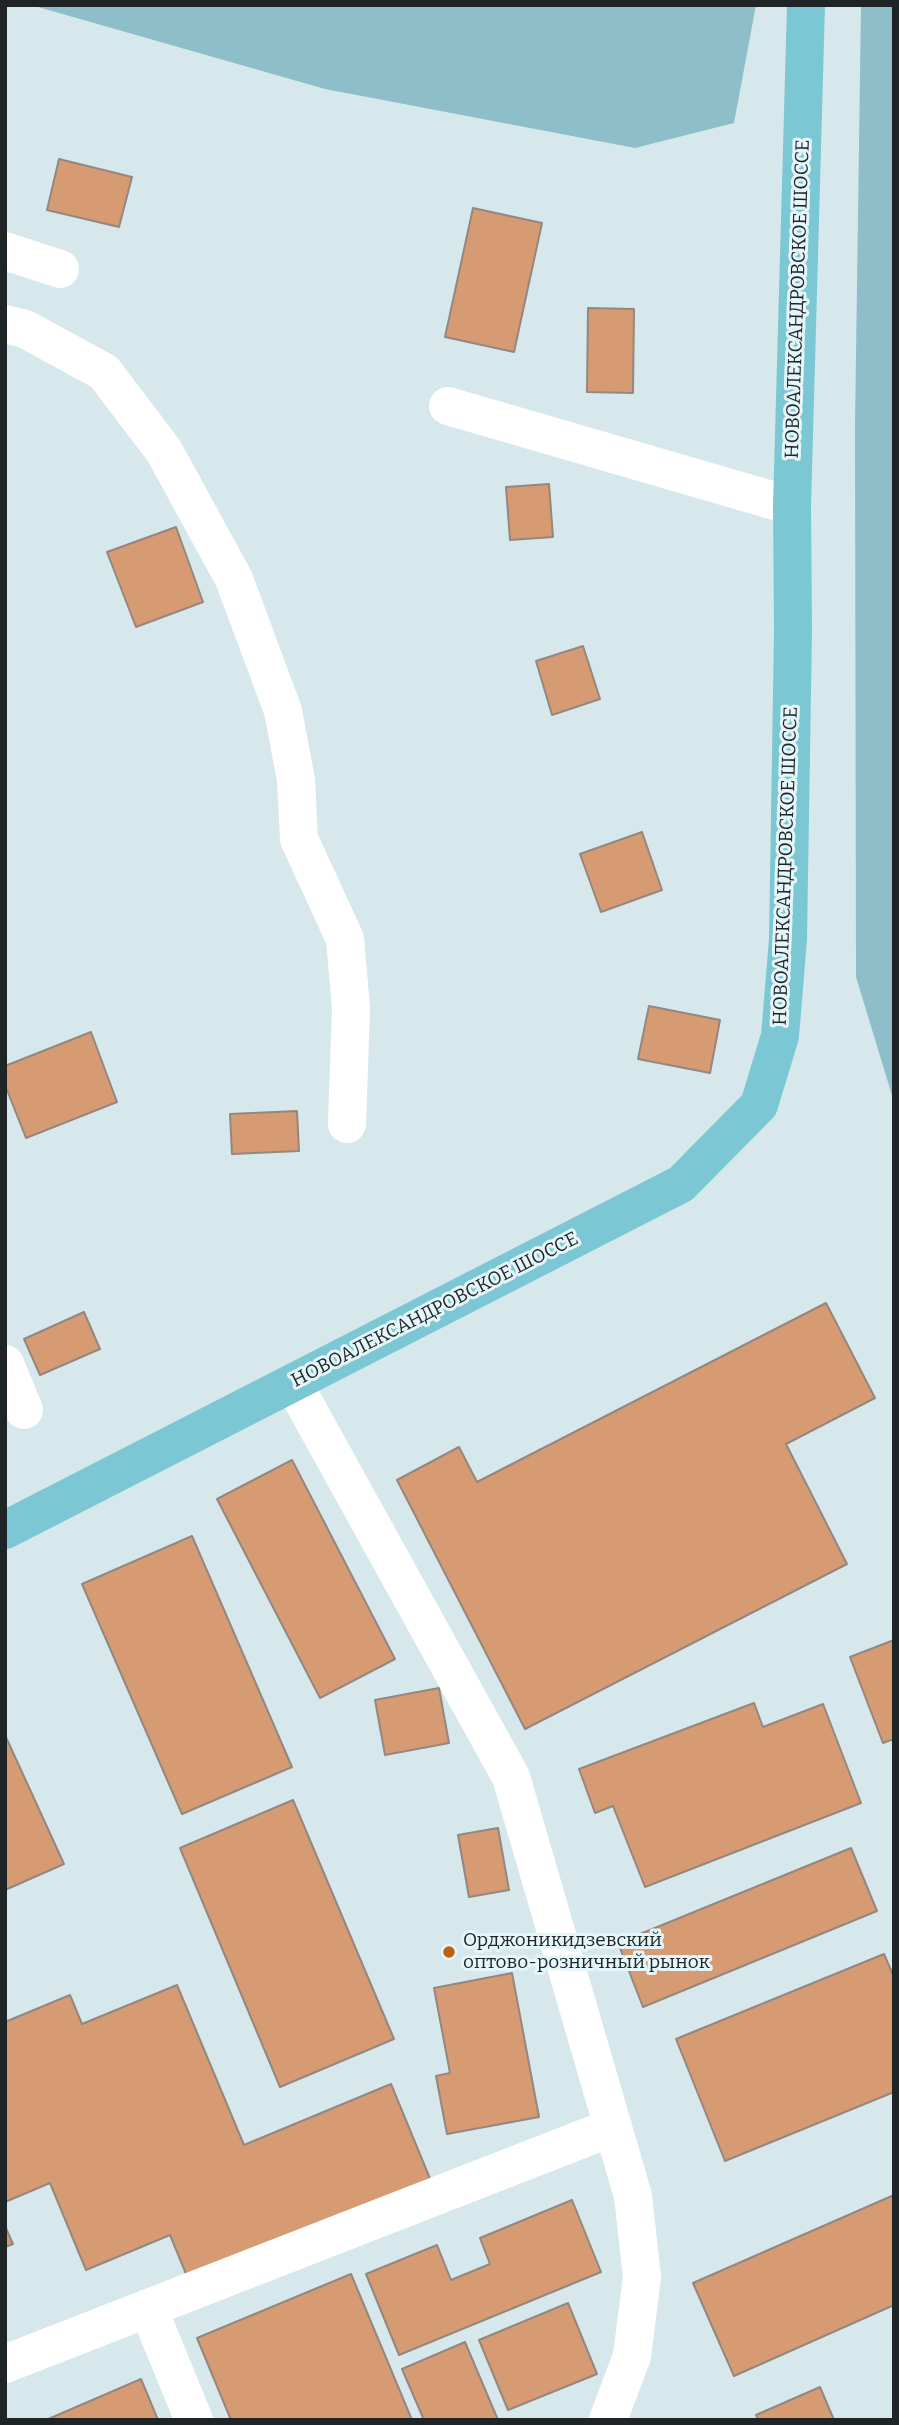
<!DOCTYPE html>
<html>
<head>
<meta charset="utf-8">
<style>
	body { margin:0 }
	#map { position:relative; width:899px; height:2425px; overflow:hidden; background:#d7e8ec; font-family:Bitter,serif }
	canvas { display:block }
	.frame { position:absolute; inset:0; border:7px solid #1f2527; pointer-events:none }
</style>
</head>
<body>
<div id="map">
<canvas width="899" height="2425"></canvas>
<div class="frame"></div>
</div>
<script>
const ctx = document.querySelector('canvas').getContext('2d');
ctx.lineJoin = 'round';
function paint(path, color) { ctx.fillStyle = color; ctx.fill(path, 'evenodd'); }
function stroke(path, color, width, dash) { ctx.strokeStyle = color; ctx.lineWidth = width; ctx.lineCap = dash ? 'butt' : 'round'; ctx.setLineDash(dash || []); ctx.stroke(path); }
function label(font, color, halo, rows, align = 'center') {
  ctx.font = font + ' Bitter,serif'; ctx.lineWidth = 6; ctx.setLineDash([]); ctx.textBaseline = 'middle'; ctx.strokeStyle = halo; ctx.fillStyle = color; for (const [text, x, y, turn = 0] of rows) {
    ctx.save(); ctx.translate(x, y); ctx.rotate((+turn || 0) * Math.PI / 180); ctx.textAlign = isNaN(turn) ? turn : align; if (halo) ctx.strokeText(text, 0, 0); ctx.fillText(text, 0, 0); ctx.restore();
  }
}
const green = new Path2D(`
	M 31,5 L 756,5 L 734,123 L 635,148 L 325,89 Z
	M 861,5 L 894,5 L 894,1102 L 856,977 L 855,426 Z`);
const building = new Path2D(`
	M 59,159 L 132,177 L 119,227 L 47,210 Z
	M 473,208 L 542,223 L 514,352 L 445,337 Z
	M 588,308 L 634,309 L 633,393 L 587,392 Z
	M 549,484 L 553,537 L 510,540 L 506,487 Z
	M 176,527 L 203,602 L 136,627 L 107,552 Z
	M 583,646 L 600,699 L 552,715 L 536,661 Z
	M 642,832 L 662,890 L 601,912 L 580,854 Z
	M 649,1006 L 720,1020 L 710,1073 L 638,1059 Z
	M 91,1032 L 117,1102 L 26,1138 L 5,1085 L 5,1066 Z
	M 297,1111 L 299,1151 L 232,1154 L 230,1114 Z
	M 826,1303 L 875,1398 L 786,1444 L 847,1564 L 525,1729 L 397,1480 L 459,1447 L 477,1482 Z
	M 84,1312 L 100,1349 L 40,1375 L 24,1339 Z
	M 292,1460 L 395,1659 L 320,1698 L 217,1499 Z
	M 192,1536 L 292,1767 L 182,1814 L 82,1584 Z
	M 894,1640 L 894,1739 L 883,1743 L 850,1657 Z
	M 439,1688 L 449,1743 L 385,1755 L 375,1700 Z
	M 754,1703 L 763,1727 L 823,1704 L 861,1803 L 645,1887 L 613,1806 L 595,1813 L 579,1769 Z
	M 5,1735 L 64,1864 L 5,1890 Z
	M 293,1800 L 394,2039 L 280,2087 L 180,1848 Z
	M 498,1828 L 509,1890 L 469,1897 L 458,1835 Z
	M 851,1848 L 877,1911 L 643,2007 L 618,1943 Z
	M 884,1954 L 894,1977 L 894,2092 L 725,2161 L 676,2039 Z
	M 512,1973 L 539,2117 L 447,2134 L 436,2076 L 450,2073 L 434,1988 Z
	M 177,1985 L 244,2145 L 391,2084 L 431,2181 L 189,2281 L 170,2235 L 86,2270 L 50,2183 L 5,2202 L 5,2022 L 70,1995 L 82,2024 Z
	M 894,2195 L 894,2305 L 734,2376 L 693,2283 Z
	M 572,2200 L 601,2272 L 399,2355 L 366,2274 L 437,2245 L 451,2280 L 490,2264 L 480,2238 Z
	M 5,2226 L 13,2244 L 5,2247 Z
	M 351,2274 L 412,2420 L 231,2420 L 197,2338 Z
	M 568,2303 L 597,2374 L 508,2410 L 479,2340 Z
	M 465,2342 L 498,2420 L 424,2420 L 402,2369 Z
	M 141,2379 L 158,2420 L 46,2420 Z
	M 820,2387 L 834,2420 L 758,2420 L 756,2415 Z`);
const minor = new Path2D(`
	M 5,251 L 60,269
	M 5,324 L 25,329 L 104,372 L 164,451 L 234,579 L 283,711 L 296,780 L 299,839 L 345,939 L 351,1008 L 347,1124
	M 448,406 L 792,506
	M 5,1364 L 24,1410
	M 293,1383 L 511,1777 L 633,2196 L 642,2277 L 632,2356 L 608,2420
	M 148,2308 L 194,2420
	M 5,2364 L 613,2127`);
const major = new Path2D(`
	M 5,1530 L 681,1184 L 759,1105 L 780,1036 L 788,939 L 793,630 L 792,506 L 806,5`);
const markers = [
	[449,1952,7,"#bd610f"]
];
const streetNames = [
	["НОВОАЛЕКСАНДРОВСКОЕ ШОССЕ",798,299,-88],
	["НОВОАЛЕКСАНДРОВСКОЕ ШОССЕ",786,866,-88],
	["НОВОАЛЕКСАНДРОВСКОЕ ШОССЕ",435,1310,-27]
];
const poiNames = [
	["Орджоникидзевский",463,1941],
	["оптово-розничный рынок",463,1963]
];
paint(green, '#8dbec9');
paint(building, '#d79b74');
stroke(building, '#93877f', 2);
stroke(minor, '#fff', 38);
stroke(major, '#7cc7d4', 38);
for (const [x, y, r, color] of markers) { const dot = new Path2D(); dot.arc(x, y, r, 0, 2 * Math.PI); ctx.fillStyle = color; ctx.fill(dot); stroke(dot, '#e4f6fa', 2.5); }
label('19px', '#1f2527', '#e4f6fa', streetNames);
label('19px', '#1f2527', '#e4f6fa', poiNames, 'left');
</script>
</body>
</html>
